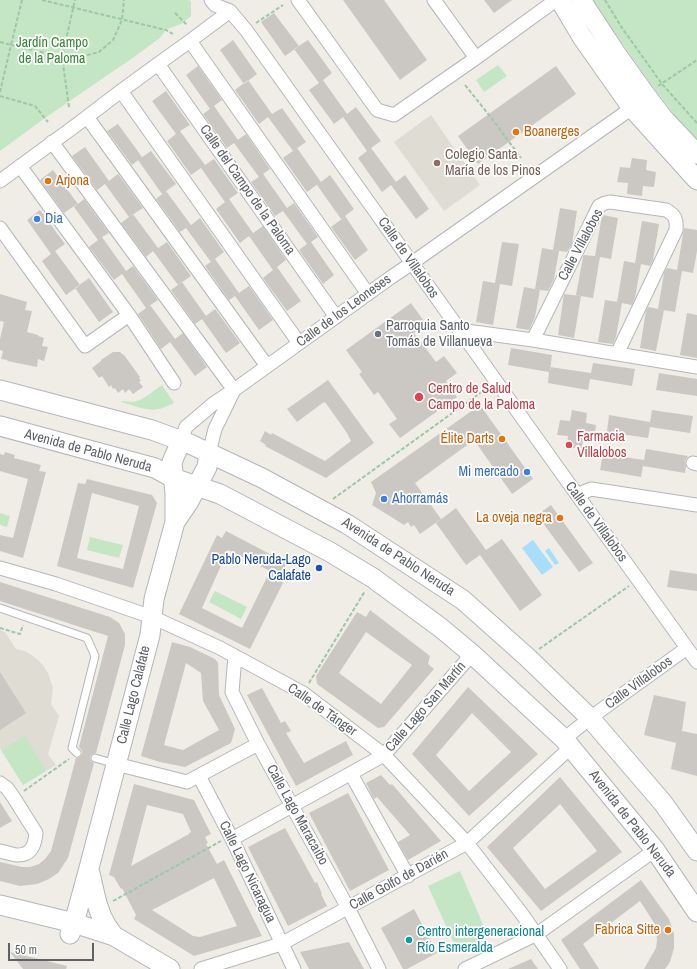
<!DOCTYPE html>
<html>
<head>
<meta charset="utf-8">
<style>
	body { margin:0 }
	#map { position:relative; width:697px; height:969px; overflow:hidden; background:#efede6; font-family:"Archivo Narrow",sans-serif }
	canvas { display:block }
	.scale { position:absolute; left:8px; top:943px; width:86px; height:18px; box-sizing:border-box; border:2px solid #5e6266; border-top:0; padding-left:5px; font-size:12px; line-height:14px; white-space:nowrap; color:#5e6266; -webkit-text-stroke:3px #fff; paint-order:stroke }
</style>
</head>
<body>
<div id="map">
<canvas width="697" height="969"></canvas>
<div class="scale">50 m</div>
</div>
<script>
const ctx = document.querySelector('canvas').getContext('2d');
ctx.lineJoin = 'round';
function paint(path, color) { ctx.fillStyle = color; ctx.fill(path, 'evenodd'); }
function stroke(path, color, width, dash) { ctx.strokeStyle = color; ctx.lineWidth = width; ctx.lineCap = dash ? 'butt' : 'round'; ctx.setLineDash(dash || []); ctx.stroke(path); }
function label(font, color, halo, rows, align = 'center') {
  ctx.font = font + ' "Archivo Narrow",sans-serif'; ctx.lineWidth = 3.5; ctx.setLineDash([]); ctx.textBaseline = 'middle'; ctx.strokeStyle = halo; ctx.fillStyle = color; for (const [text, x, y, turn = 0] of rows) {
    ctx.save(); ctx.translate(x, y); ctx.rotate((+turn || 0) * Math.PI / 180); ctx.textAlign = isNaN(turn) ? turn : align; if (halo) ctx.strokeText(text, 0, 0); ctx.fillText(text, 0, 0); ctx.restore();
  }
}
const education = new Path2D(`
	M 431,115 L 480,185 L 444,211 L 394,142 Z
	M 0,630 L 5,632 L 16,649 L 25,651 L 33,656 L 42,664 L 48,673 L 53,688 L 51,704 L 59,716 L 48,754 L 56,765 L 23,785 L 0,748 Z`);
const green = new Path2D(`
	M 0,0 L 189,0 L 191,2 L 191,16 L 181,24 L 166,30 L 160,38 L 134,57 L 45,118 L 0,151 Z
	M 592,0 L 697,0 L 697,143 L 692,138 L 650,83 Z
	M 498,65 L 507,76 L 484,92 L 476,80 Z
	M 162,385 L 174,403 C 169,405 164,408 159,409 C 149,412 132,405 121,402 L 122,401 C 125,401 129,402 132,402 C 143,401 153,391 162,385 Z
	M 0,513 L 10,516 L 7,527 L 0,525 Z
	M 90,537 L 123,545 L 119,558 L 87,550 Z
	M 215,591 L 247,607 L 241,619 L 209,602 Z
	M 25,736 L 46,771 L 23,785 L 1,750 Z
	M 460,871 L 488,936 L 457,950 L 428,886 Z`);
const water = new Path2D(`
	M 533,540 L 553,567 L 542,575 L 522,548 Z
	M 549,548 L 559,563 L 555,565 L 545,551 Z`);
const building = new Path2D(`
	M 343,0 L 384,0 L 427,60 L 400,80 Z
	M 484,0 L 512,0 L 494,13 Z
	M 274,13 L 299,46 L 285,56 L 261,22 Z
	M 233,40 L 257,74 L 244,84 L 220,50 Z
	M 308,40 L 332,73 L 323,80 L 347,114 L 334,124 L 309,90 L 319,83 L 294,49 Z
	M 198,66 L 222,100 L 214,106 L 238,140 L 235,142 L 246,134 L 270,169 L 263,174 L 287,208 L 294,203 L 318,237 L 311,242 L 334,275 L 323,284 L 299,250 L 307,244 L 283,211 L 275,216 L 251,182 L 259,177 L 234,143 L 227,148 L 203,114 L 210,109 L 186,75 Z
	M 556,66 L 576,94 L 478,164 L 458,136 Z
	M 248,80 L 272,114 L 282,108 L 306,142 L 293,151 L 268,117 L 259,124 L 235,90 Z
	M 166,91 L 190,125 L 180,131 L 205,165 L 214,159 L 238,193 L 229,199 L 253,233 L 249,236 L 263,226 L 286,260 L 277,267 L 301,301 L 287,311 L 263,278 L 273,270 L 249,236 L 240,243 L 216,209 L 225,202 L 201,168 L 191,175 L 167,141 L 176,134 L 152,101 Z
	M 356,107 L 381,141 L 371,148 L 396,182 L 405,175 L 429,209 L 416,219 L 391,185 L 382,192 L 358,158 L 367,151 L 343,117 Z
	M 118,124 L 142,157 L 132,165 L 107,131 Z
	M 85,147 L 109,181 L 97,190 L 72,156 Z
	M 297,148 L 321,182 L 307,192 L 283,158 Z
	M 151,151 L 176,184 L 162,194 L 138,160 Z
	M 632,158 L 647,160 L 646,170 L 656,172 L 654,187 L 643,186 L 642,196 L 627,194 L 628,183 L 617,182 L 620,167 L 630,168 Z
	M 53,170 L 78,204 L 84,199 L 109,233 L 102,237 L 126,271 L 122,274 L 133,266 L 158,300 L 146,308 L 122,274 L 114,280 L 89,247 L 98,240 L 74,207 L 77,204 L 64,213 L 40,180 Z
	M 118,174 L 143,208 L 129,217 L 105,184 Z
	M 330,175 L 354,209 L 345,216 L 368,250 L 355,260 L 331,227 L 343,218 L 341,219 L 317,185 Z
	M 166,191 L 191,225 L 200,218 L 224,252 L 211,262 L 186,228 L 180,232 L 156,199 Z
	M 560,208 L 577,211 L 572,244 L 567,252 L 553,250 Z
	M 40,210 L 65,244 L 55,251 L 80,285 L 66,295 L 42,261 L 51,254 L 27,220 Z
	M 133,214 L 158,248 L 167,242 L 191,276 L 178,285 L 153,251 L 146,257 L 121,223 Z
	M 603,215 L 618,218 L 611,259 L 600,257 L 593,298 L 581,296 L 574,338 L 558,335 L 564,294 L 581,296 L 576,295 L 583,257 L 584,255 L 595,256 L 601,221 Z
	M 642,221 L 659,224 L 653,260 L 650,266 L 641,264 L 635,298 L 632,305 L 622,303 L 616,337 L 613,344 L 598,342 L 605,300 L 618,302 L 617,302 L 624,261 L 635,263 Z
	M 684,228 L 697,230 L 697,251 L 693,273 L 682,271 L 675,312 L 658,309 L 664,273 L 667,268 L 677,270 Z
	M 502,242 L 519,244 L 512,286 L 500,284 L 493,325 L 476,322 L 483,281 L 495,283 Z
	M 542,248 L 559,251 L 554,279 L 548,291 L 535,289 Z
	M 215,259 L 239,293 L 249,286 L 273,320 L 259,330 L 235,296 L 229,300 L 205,266 Z
	M 89,278 L 113,312 L 99,322 L 75,288 Z
	M 182,282 L 206,316 L 215,309 L 240,343 L 226,353 L 202,319 L 195,324 L 171,290 Z
	M 524,287 L 540,290 L 535,317 L 529,330 L 516,328 Z
	M 0,294 L 27,302 L 25,310 L 32,311 L 27,332 L 38,335 L 38,336 L 44,338 L 42,346 L 48,347 L 44,361 L 38,359 L 37,367 L 7,361 L 8,360 L 1,359 L 3,351 L 0,350 L 0,339 L 4,322 L 0,321 Z
	M 411,303 L 426,324 L 414,333 L 436,362 L 444,356 L 457,373 L 446,381 L 457,397 L 400,438 L 389,424 L 397,419 L 378,392 L 374,395 L 359,374 L 362,372 L 346,350 Z
	M 150,305 L 175,339 L 171,342 L 183,333 L 207,367 L 195,376 L 170,342 L 161,349 L 138,314 Z
	M 648,307 L 664,310 L 656,351 L 640,348 L 646,311 Z
	M 687,313 L 697,315 L 697,358 L 680,355 Z
	M 511,348 L 552,355 L 550,371 L 550,367 L 591,373 L 593,363 L 635,369 L 632,386 L 590,379 L 588,390 L 548,383 L 549,372 L 508,365 Z
	M 113,352 L 120,352 L 122,354 L 124,355 L 140,377 L 139,378 L 141,381 L 139,382 L 143,387 L 133,394 L 129,389 L 125,393 L 123,389 L 118,393 L 115,388 L 113,389 L 111,385 L 109,387 L 102,376 L 99,378 L 92,368 L 101,361 L 101,360 Z
	M 659,373 L 697,379 L 697,396 L 656,390 Z
	M 328,380 L 374,443 L 326,478 L 265,446 L 266,445 L 260,441 L 265,431 L 271,435 L 272,433 L 325,461 L 351,441 L 347,433 L 325,402 L 324,403 L 324,402 L 297,422 L 287,409 Z
	M 480,405 L 533,479 L 512,494 L 474,440 L 415,483 L 441,519 L 420,534 L 414,525 L 411,527 L 408,522 L 404,525 L 372,505 L 376,493 L 371,482 Z
	M 572,410 L 587,413 L 586,423 L 596,425 L 594,440 L 583,438 L 582,449 L 567,447 L 568,436 L 557,435 L 560,420 L 570,421 Z
	M 652,410 L 693,416 L 690,433 L 650,427 L 648,438 L 607,432 L 609,415 L 650,422 Z
	M 646,449 L 688,456 L 685,461 L 686,466 L 685,473 L 643,466 Z
	M 5,452 L 15,455 L 14,458 L 41,465 L 39,471 L 46,472 L 23,558 L 0,551 L 0,535 L 13,538 L 28,479 L 0,471 L 0,454 L 4,455 Z
	M 603,454 L 644,460 L 641,477 L 600,470 Z
	M 87,479 L 152,495 L 157,503 L 133,588 L 57,566 L 78,483 L 85,484 ZM 92,493 L 139,506 L 123,569 L 77,558 Z
	M 551,505 L 593,563 L 579,572 L 537,515 Z
	M 456,508 L 486,550 L 502,539 L 542,595 L 520,611 L 480,555 L 466,565 L 436,523 Z
	M 226,531 L 287,563 L 284,568 L 289,571 L 250,649 L 179,614 L 217,535 L 222,538 ZM 228,550 L 270,571 L 242,628 L 202,608 Z
	M 670,570 L 697,574 L 697,591 L 667,587 Z
	M 0,582 L 110,617 L 119,623 L 125,634 L 125,645 L 96,753 L 92,754 L 90,757 L 91,761 L 94,763 L 68,858 L 58,873 L 49,879 L 37,884 L 20,886 L 0,881 L 0,862 L 22,867 L 30,867 L 39,864 L 45,859 L 51,851 L 76,758 L 80,757 L 82,754 L 82,751 L 79,747 L 108,636 L 0,601 Z
	M 370,610 L 430,656 L 428,664 L 434,669 L 384,727 L 378,728 L 317,684 L 316,676 L 357,612 L 366,617 ZM 366,632 L 412,665 L 381,704 L 339,673 Z
	M 172,642 L 190,647 L 215,659 L 218,663 L 219,695 L 235,729 L 231,743 L 185,767 L 160,762 L 141,756 ZM 186,663 L 201,673 L 203,701 L 219,730 L 183,750 L 164,745 Z
	M 0,672 L 26,713 L 0,730 Z
	M 468,687 L 538,754 L 469,816 L 412,754 ZM 472,713 L 511,752 L 469,791 L 436,755 Z
	M 262,688 L 281,723 L 285,721 L 291,731 L 286,733 L 304,763 L 346,741 L 353,755 L 296,786 L 247,695 Z
	M 654,695 L 686,702 L 682,731 L 697,734 L 697,776 L 671,769 L 676,743 L 644,735 Z
	M 381,775 L 390,785 L 392,784 L 441,841 L 408,860 L 398,842 L 410,835 L 377,797 L 374,799 L 366,783 Z
	M 560,777 L 622,852 L 541,911 L 487,847 ZM 560,804 L 597,851 L 545,889 L 513,848 Z
	M 134,784 L 194,800 L 211,834 L 205,837 L 208,843 L 206,844 L 217,864 L 224,860 L 262,936 L 194,956 L 134,919 L 136,915 L 122,888 L 121,889 L 114,877 L 109,875 ZM 147,805 L 183,814 L 191,832 L 189,833 L 189,834 L 131,866 ZM 214,878 L 237,926 L 200,937 L 193,936 L 152,910 Z
	M 348,793 L 389,870 L 350,891 L 309,813 Z
	M 0,802 L 12,821 L 0,828 Z
	M 285,828 L 315,883 L 317,882 L 322,894 L 321,894 L 327,906 L 288,926 L 248,847 Z
	M 641,880 L 669,919 L 674,934 L 674,948 L 670,962 L 665,969 L 644,969 L 656,948 L 657,940 L 656,926 L 640,901 L 583,944 L 599,969 L 580,969 L 561,940 Z
	M 414,909 L 437,953 L 407,969 L 403,969 L 381,928 Z
	M 349,942 L 364,969 L 309,969 L 300,952 Z
	M 10,952 L 67,966 L 66,969 L 23,969 Z
	M 531,959 L 538,969 L 508,969 Z`);
const path = new Path2D(`
	M 42,0 L 166,30 L 173,34
	M 605,0 L 622,28 L 662,84 L 697,123
	M 175,13 L 187,25
	M 256,23 L 283,5
	M 0,42 L 11,45 L 22,0
	M 465,85 L 493,120 L 521,158
	M 658,86 L 697,60
	M 0,92 L 11,45 L 62,57 L 76,58 L 99,52 L 113,40 L 122,20 L 124,0
	M 0,96 L 35,106 L 48,122
	M 69,107 L 62,57 L 75,0
	M 333,499 L 487,388
	M 0,628 L 20,634 L 23,625
	M 539,649 L 629,586
	M 309,683 L 365,591
	M 24,791 L 69,759
	M 113,901 L 221,841`);
const lane = new Path2D(`
	M 0,608 L 87,638 L 95,656 L 72,748 L 77,753
	M 95,758 L 116,764`);
const street = new Path2D(`
	M 211,0 L 215,5 L 230,11 L 246,30 L 555,464 L 697,662
	M 298,0 L 377,110 L 394,115 L 476,58 L 556,0
	M 434,0 L 476,58
	M 190,41 L 368,294
	M 158,64 L 336,317
	M 121,91 L 299,343
	M 87,117 L 267,366
	M 52,142 L 234,390
	M 20,166 L 129,315 L 174,383
	M 0,181 L 79,123 L 121,91 L 158,64 L 190,41 L 230,11
	M 0,228 L 85,346 L 129,315
	M 459,330 L 533,340 L 697,367
	M 533,340 L 599,206 L 605,203 L 610,202 L 666,210 C 675,215 677,219 676,230 L 617,354
	M 181,441 L 186,427 L 213,404 L 234,390 L 390,278 L 412,263 L 632,108 L 636,101
	M 209,453 L 215,429 L 233,392
	M 693,463 L 697,464
	M 577,495 L 591,489 L 697,505
	M 0,568 L 56,584 L 152,617 L 220,648 L 303,693 L 384,755 L 467,843 L 522,914 L 560,969
	M 235,656 L 232,692 L 258,744 L 348,908 L 379,969
	M 564,739 L 590,718 L 687,648
	M 116,764 L 187,782 L 258,744
	M 351,774 L 408,876
	M 199,776 L 232,839 L 294,969
	M 0,783 L 7,788 L 14,798 L 36,833 C 35,845 31,856 16,855 C 11,854 5,852 0,851
	M 232,839 L 384,755 L 472,654
	M 201,969 L 281,944 L 467,843 L 571,747
	M 465,969 L 537,934 L 655,850`);
const secondary = new Path2D(`
	M 560,0 L 582,37 L 632,108 L 697,180
	M 581,0 L 615,52 L 645,94 L 663,118 L 697,154
	M 0,390 L 152,430 L 190,444 L 262,478 L 347,524 L 463,600 L 527,657 L 590,718 L 663,803 L 697,851
	M 0,426 L 155,468 L 173,478 L 220,494 L 330,552 L 373,578 L 441,628 L 472,654 L 564,739 L 655,850 L 697,912
	M 175,522 L 188,503 L 207,467 L 209,453
	M 90,873 C 94,889 96,908 105,923 C 107,927 111,932 114,936
	M 0,905 L 74,923 L 114,936 L 170,969
	M 70,934 L 74,923 L 89,868 L 150,635 L 154,599 L 175,522 L 175,494 L 172,462 L 181,441`);
const markers = [
	[516,132,4,"#e8710a"],
	[437,163,4,"#8d6e63"],
	[48,181,4,"#e8710a"],
	[37,219,4,"#3f7fe0"],
	[378,334,4,"#6b7280"],
	[419,397,5,"#e0444e"],
	[502,439,4,"#e8710a"],
	[569,445,4,"#e0444e"],
	[527,472,4,"#3f7fe0"],
	[384,499,4,"#3f7fe0"],
	[560,518,4,"#e8710a"],
	[319,568,4,"#1a4fb4"],
	[668,930,4,"#e8710a"],
	[409,940,4,"#0f9aa8"]
];
const parkNames = [
	["Jardín Campo",52,43],
	["de la Paloma",52,59]
];
const foodNames = [
	["Boanerges",524,132,"left"],
	["Arjona",56,181,"left"],
	["Élite Darts",494,439],
	["La oveja negra",552,518],
	["Fabrica Sitte",660,930]
];
const educationNames = [
	["Colegio Santa",445,155],
	["María de los Pinos",445,171]
];
const streetNames = [
	["Calle del Campo de la Paloma",247,190,55],
	["Calle Villalobos",581,245,-62],
	["Calle de Villalobos",408,258,55],
	["Calle de los Leoneses",344,311,-36],
	["Avenida de Pablo Neruda",88,451,15],
	["Calle de Villalobos",596,522,54],
	["Avenida de Pablo Neruda",398,557,33],
	["Calle Villalobos",639,683,-36],
	["Calle Lago Calafate",134,695,-76],
	["Calle Lago San Martín",426,707,-49],
	["Calle de Tánger",322,710,35],
	["Calle Lago Maracaibo",297,815,61],
	["Avenida de Pablo Neruda",632,824,52],
	["Calle Lago Nicaragua",247,872,64],
	["Calle Golfo de Darién",399,880,-29]
];
const shopNames = [
	["Dia",45,219],
	["Mi mercado",519,472,"right"],
	["Ahorramás",392,499]
];
const worshipNames = [
	["Parroquia Santo",386,326],
	["Tomás de Villanueva",386,342]
];
const healthNames = [
	["Centro de Salud",428,389],
	["Campo de la Paloma",428,405],
	["Farmacia",577,437],
	["Villalobos",577,453]
];
const transitNames = [
	["Pablo Neruda-Lago",311,560],
	["Calafate",311,576]
];
const cultureNames = [
	["Centro intergeneracional",417,932],
	["Río Esmeralda",417,948]
];
paint(education, '#dfdcd4');
paint(green, '#c5e6c4');
paint(water, '#a9ddfc');
paint(building, '#cbc8c3');
stroke(lane, '#b3b7ba', 9);
stroke(street, '#b3b7ba', 15);
stroke(secondary, '#b2b6ba', 21);
stroke(path, '#9dc7a6', 2, [4, 2]);
stroke(lane, '#fff', 7);
stroke(street, '#fff', 13);
stroke(secondary, '#fff', 19);
for (const [x, y, r, color] of markers) { const dot = new Path2D(); dot.arc(x, y, r, 0, 2 * Math.PI); ctx.fillStyle = color; ctx.fill(dot); stroke(dot, '#fff', 1.5); }
label('14px', '#388338', '#fff', parkNames);
label('14px', '#c56008', '#fff', foodNames, 'right');
label('14px', '#785e54', '#fff', educationNames, 'left');
label('14px', '#5e6266', '#fff', streetNames);
label('14px', '#366cbe', '#fff', shopNames, 'left');
label('14px', '#5b616d', '#fff', worshipNames, 'left');
label('14px', '#be3a42', '#fff', healthNames, 'left');
label('14px', '#164399', '#fff', transitNames, 'right');
label('14px', '#0d838f', '#fff', cultureNames, 'left');
</script>
</body>
</html>
